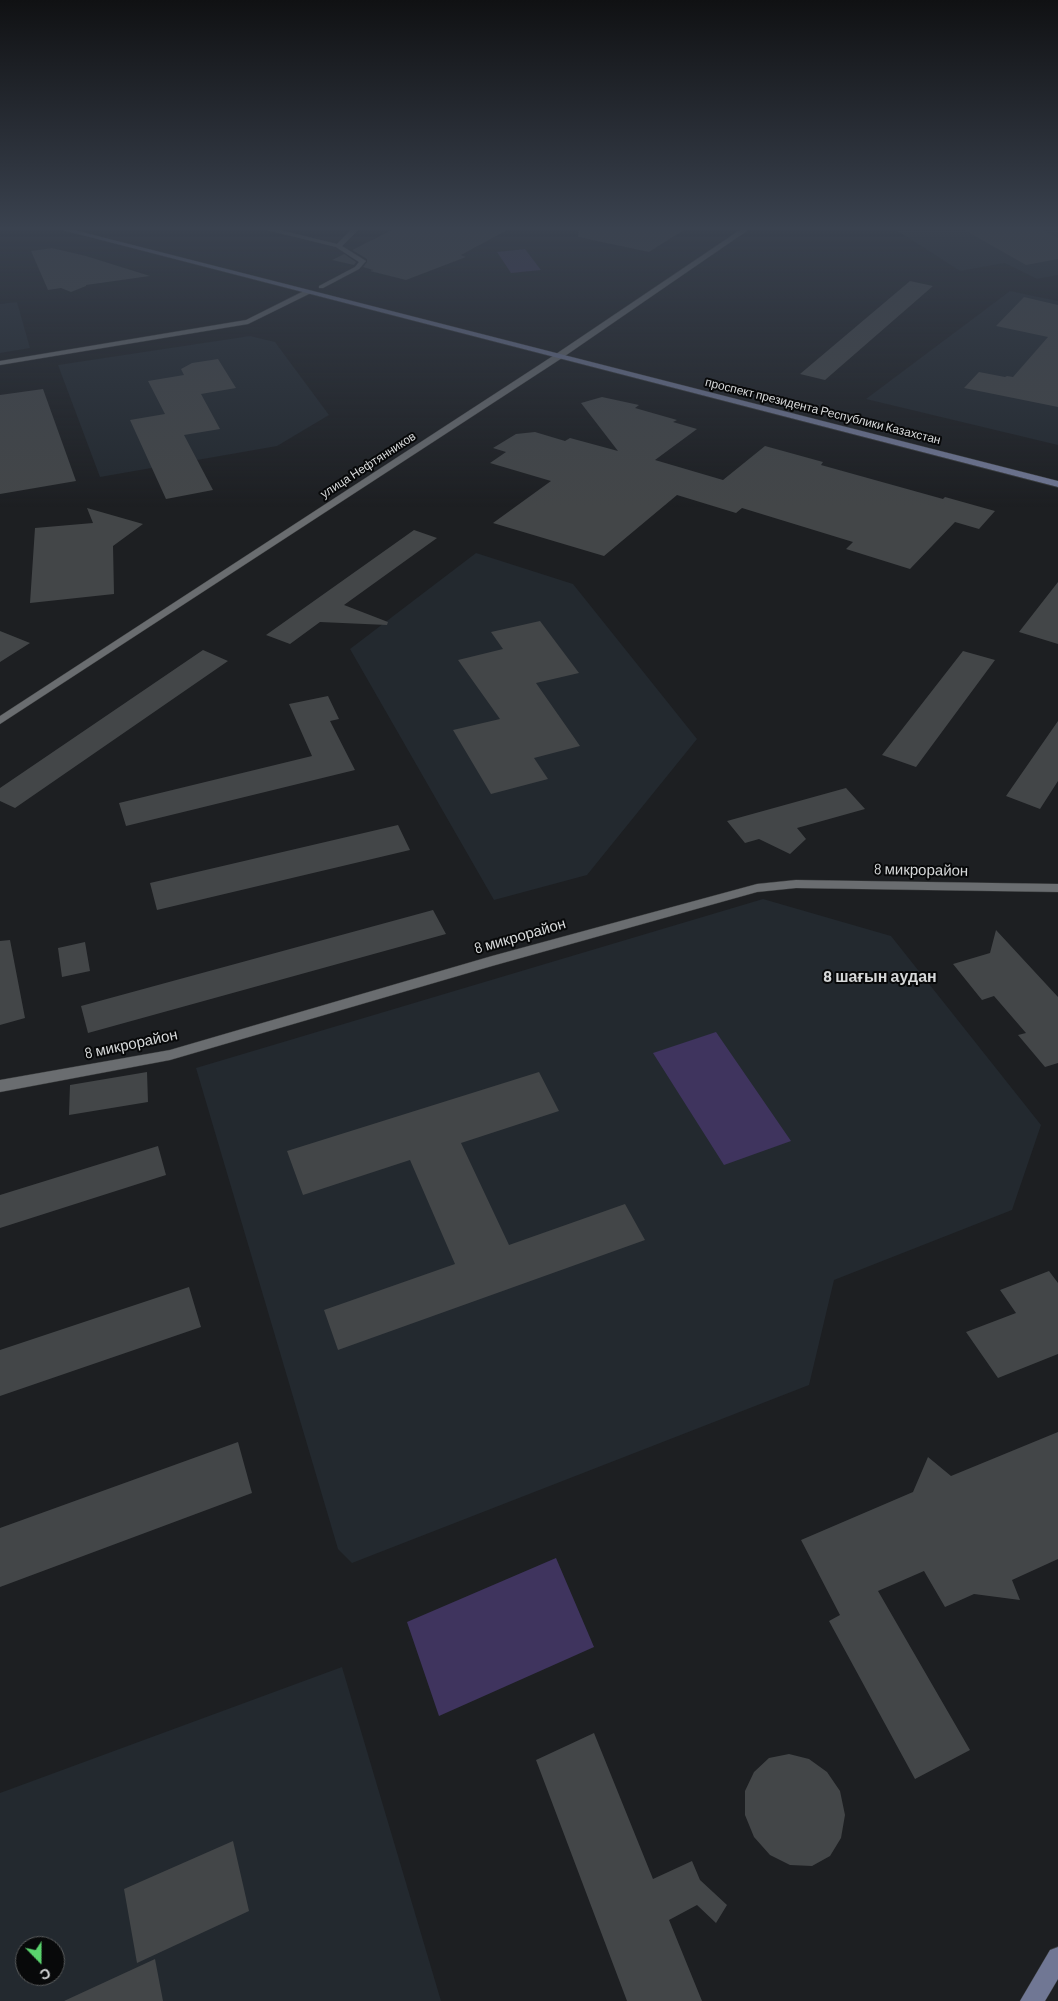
<!DOCTYPE html>
<html>
<head>
<meta charset="utf-8">
<style>
	body { margin:0 }
	#map { position:relative; width:1058px; height:2001px; overflow:hidden; background:#1d1f22; font-family:Barlow,sans-serif }
	canvas { display:block }
	.north { position:absolute; left:15px; top:1936px; width:50px; height:50px; box-sizing:border-box; background:#08090a; border:1px solid #5a5c5d; border-radius:50%; rotate:158deg; font-size:14px; font-weight:700; line-height:20px; text-align:center; color:#d6d8d9 }
	.north::after { content:''; display:block; margin:auto; width:18px; height:22px; background:#5ad56e; clip-path:polygon(50% 0,100% 100%,50% 72%,0 100%) }
</style>
</head>
<body>
<div id="map">
<canvas width="1058" height="2001"></canvas>
<div class="north">С</div>
</div>
<script>
const ctx = document.querySelector('canvas').getContext('2d');
ctx.lineJoin = 'round';
function paint(path, color) { ctx.fillStyle = color; ctx.fill(path, 'evenodd'); }
function stroke(path, color, width, dash) { ctx.strokeStyle = color; ctx.lineWidth = width; ctx.lineCap = dash ? 'butt' : 'round'; ctx.setLineDash(dash || []); ctx.stroke(path); }
function label(font, color, halo, rows, align = 'center') {
  ctx.font = font + ' Barlow,sans-serif'; ctx.lineWidth = 4; ctx.setLineDash([]); ctx.textBaseline = 'middle'; ctx.strokeStyle = halo; ctx.fillStyle = color; for (const [text, x, y, turn = 0] of rows) {
    ctx.save(); ctx.translate(x, y); ctx.rotate((+turn || 0) * Math.PI / 180); ctx.textAlign = isNaN(turn) ? turn : align; if (halo) ctx.strokeText(text, 0, 0); ctx.fillText(text, 0, 0); ctx.restore();
  }
}
const built = new Path2D(`
	M 893,228 L 1058,228 L 1058,275 L 1037,279 L 1005,263 L 960,271 Z
	M 1010,291 L 1058,301 L 1058,445 L 866,399 Z
	M 17,302 L 30,348 L 0,353 L 0,304 Z
	M 250,336 L 275,342 L 329,415 L 277,446 L 100,477 L 58,365 Z
	M 476,553 L 573,584 L 697,739 L 587,875 L 494,900 L 350,649 Z
	M 763,899 L 891,936 L 1041,1125 L 1012,1210 L 834,1280 L 809,1385 L 352,1563 L 338,1549 L 196,1068 Z
	M 342,1667 L 441,2001 L 0,2001 L 0,1793 ZM 25,1946 L 55,1946 L 55,1976 L 25,1976 Z`);
const green = new Path2D(`
	M 525,249 L 541,270 L 511,273 L 497,252 Z
	M 716,1032 L 791,1141 L 724,1165 L 653,1053 Z
	M 556,1558 L 594,1647 L 439,1716 L 407,1622 Z`);
const building = new Path2D(`
	M 396,228 L 511,228 L 461,255 L 466,257 L 406,280 L 370,271 L 373,270 L 363,267 L 367,262 L 367,259 L 352,250 Z
	M 579,228 L 687,228 L 649,252 L 578,237 Z
	M 961,228 L 1039,228 L 1058,238 L 1058,259 L 1026,265 Z
	M 52,248 L 86,256 L 150,276 L 86,285 L 86,286 L 71,292 L 61,288 L 48,290 L 31,251 Z
	M 344,254 L 356,262 L 354,265 L 332,260 Z
	M 910,281 L 933,286 L 825,380 L 800,374 Z
	M 1024,297 L 1058,305 L 1058,407 L 964,388 L 979,372 L 1005,377 L 1007,376 L 1013,377 L 1048,337 L 996,326 Z
	M 218,359 L 236,388 L 201,394 L 220,429 L 184,435 L 213,490 L 166,499 L 130,420 L 165,414 L 148,381 L 184,375 L 181,369 L 192,363 Z
	M 43,389 L 76,481 L 0,494 L 0,395 Z
	M 602,397 L 639,405 L 635,408 L 677,420 L 673,422 L 697,429 L 655,460 L 723,480 L 765,446 L 823,462 L 821,465 L 943,499 L 945,497 L 995,511 L 979,529 L 955,522 L 910,569 L 846,549 L 853,542 L 742,508 L 736,513 L 677,495 L 604,556 L 493,523 L 551,481 L 490,463 L 506,452 L 493,448 L 516,434 L 535,432 L 565,441 L 570,438 L 618,451 L 581,403 Z
	M 87,508 L 143,524 L 113,546 L 114,594 L 30,603 L 35,528 L 93,523 Z
	M 414,530 L 437,538 L 344,605 L 388,622 L 387,625 L 320,622 L 290,644 L 266,635 Z
	M 1058,582 L 1058,644 L 1019,632 Z
	M 540,621 L 579,673 L 536,683 L 580,746 L 534,758 L 548,779 L 491,794 L 453,730 L 500,719 L 458,660 L 503,649 L 491,632 Z
	M 0,631 L 30,643 L 0,662 Z
	M 203,650 L 228,661 L 15,808 L 0,801 L 0,788 Z
	M 963,651 L 995,660 L 916,767 L 882,755 Z
	M 328,696 L 339,719 L 330,721 L 355,770 L 126,826 L 119,803 L 312,756 L 289,704 Z
	M 1058,721 L 1058,781 L 1040,809 L 1006,796 Z
	M 846,788 L 865,809 L 797,828 L 806,839 L 790,854 L 759,839 L 745,843 L 727,821 Z
	M 398,825 L 410,850 L 157,910 L 150,883 Z
	M 433,910 L 446,934 L 88,1033 L 81,1006 Z
	M 996,930 L 1058,997 L 1058,1063 L 1045,1067 L 1018,1035 L 1026,1033 L 994,996 L 982,1000 L 953,964 L 990,953 Z
	M 10,940 L 25,1018 L 0,1025 L 0,941 Z
	M 85,942 L 90,971 L 62,977 L 58,948 Z
	M 147,1072 L 148,1102 L 69,1115 L 70,1085 Z
	M 539,1072 L 559,1111 L 461,1143 L 509,1245 L 625,1204 L 645,1240 L 338,1350 L 324,1310 L 455,1264 L 410,1160 L 303,1195 L 287,1151 Z
	M 158,1146 L 166,1175 L 0,1228 L 0,1195 Z
	M 1049,1271 L 1058,1283 L 1058,1354 L 998,1378 L 966,1332 L 1016,1313 L 1000,1290 Z
	M 189,1287 L 201,1327 L 0,1396 L 0,1350 Z
	M 1058,1432 L 1058,1559 L 1012,1580 L 1020,1600 L 974,1594 L 945,1607 L 924,1571 L 878,1591 L 970,1750 L 915,1779 L 829,1621 L 840,1615 L 801,1540 L 913,1492 L 928,1457 L 951,1476 Z
	M 238,1442 L 252,1493 L 0,1587 L 0,1528 Z
	M 594,1733 L 653,1879 L 692,1861 L 700,1880 L 727,1905 L 716,1923 L 697,1905 L 669,1920 L 702,2001 L 627,2001 L 536,1760 Z
	M 789,1754 L 809,1759 L 827,1772 L 840,1791 L 845,1815 L 841,1838 L 830,1856 L 812,1866 L 790,1865 L 770,1855 L 754,1837 L 745,1815 L 745,1791 L 754,1772 L 769,1758 Z
	M 233,1841 L 249,1911 L 137,1963 L 124,1889 Z
	M 155,1959 L 163,2001 L 64,2001 Z`);
const minor = new Path2D(`
	M 259,228 L 271,228 L 337,244 L 353,228 L 360,228 L 342,246 L 366,261 L 359,269 L 323,288 L 319,288 L 319,286 L 355,267 L 359,262 L 336,247 Z
	M 306,290 L 313,292 L 248,324 L 0,365 L 0,361 L 246,320 Z
	M 796,880 L 1058,884 L 1058,892 L 796,888 L 757,892 L 492,966 L 170,1060 L 0,1092 L 0,1080 L 170,1050 L 492,956 L 757,884 Z`);
const tertiary = new Path2D(`
	M 743,228 L 751,228 L 562,358 L 0,724 L 0,716 L 556,354 Z`);
const secondary = new Path2D(`
	M 55,228 L 66,228 L 1058,481 L 1058,487 Z
	M 1058,1947 L 1058,1979 L 1045,2001 L 1020,2001 L 1050,1950 Z`);
const farStreetnames = [
	["проспект президента Республики Казахстан",823,411,14],
	["улица Нефтянников",368,465,-33]
];
const streetNames = [
	["8 микрорайон",921,870,1],
	["8 микрорайон",520,936,-16],
	["8 микрорайон",131,1044,-12]
];
const neighbourhoodNames = [
	["8 шағын аудан",880,977]
];
paint(built, '#23292f');
paint(green, '#3f345e');
paint(building, '#434648');
stroke(minor, '#393b3c', 1);
stroke(tertiary, '#393b3c', 1);
stroke(secondary, '#393b3c', 1);
paint(minor, '#6a6d70');
paint(tertiary, '#6a6d70');
paint(secondary, '#707794');
const sky = ctx.createLinearGradient(0, 0, 0, 508);
sky.addColorStop(0, '#101113');
sky.addColorStop(0.45, '#3a424f');
sky.addColorStop(1, '#3a424f00');
ctx.fillStyle = sky;
ctx.fillRect(0, 0, 1058, 508);
label('12px', '#d6d8d9', '#08090a', farStreetnames);
label('15px', '#d6d8d9', '#08090a', streetNames);
label('bold 16px', '#d6d8d9', '#08090a', neighbourhoodNames);
</script>
</body>
</html>
